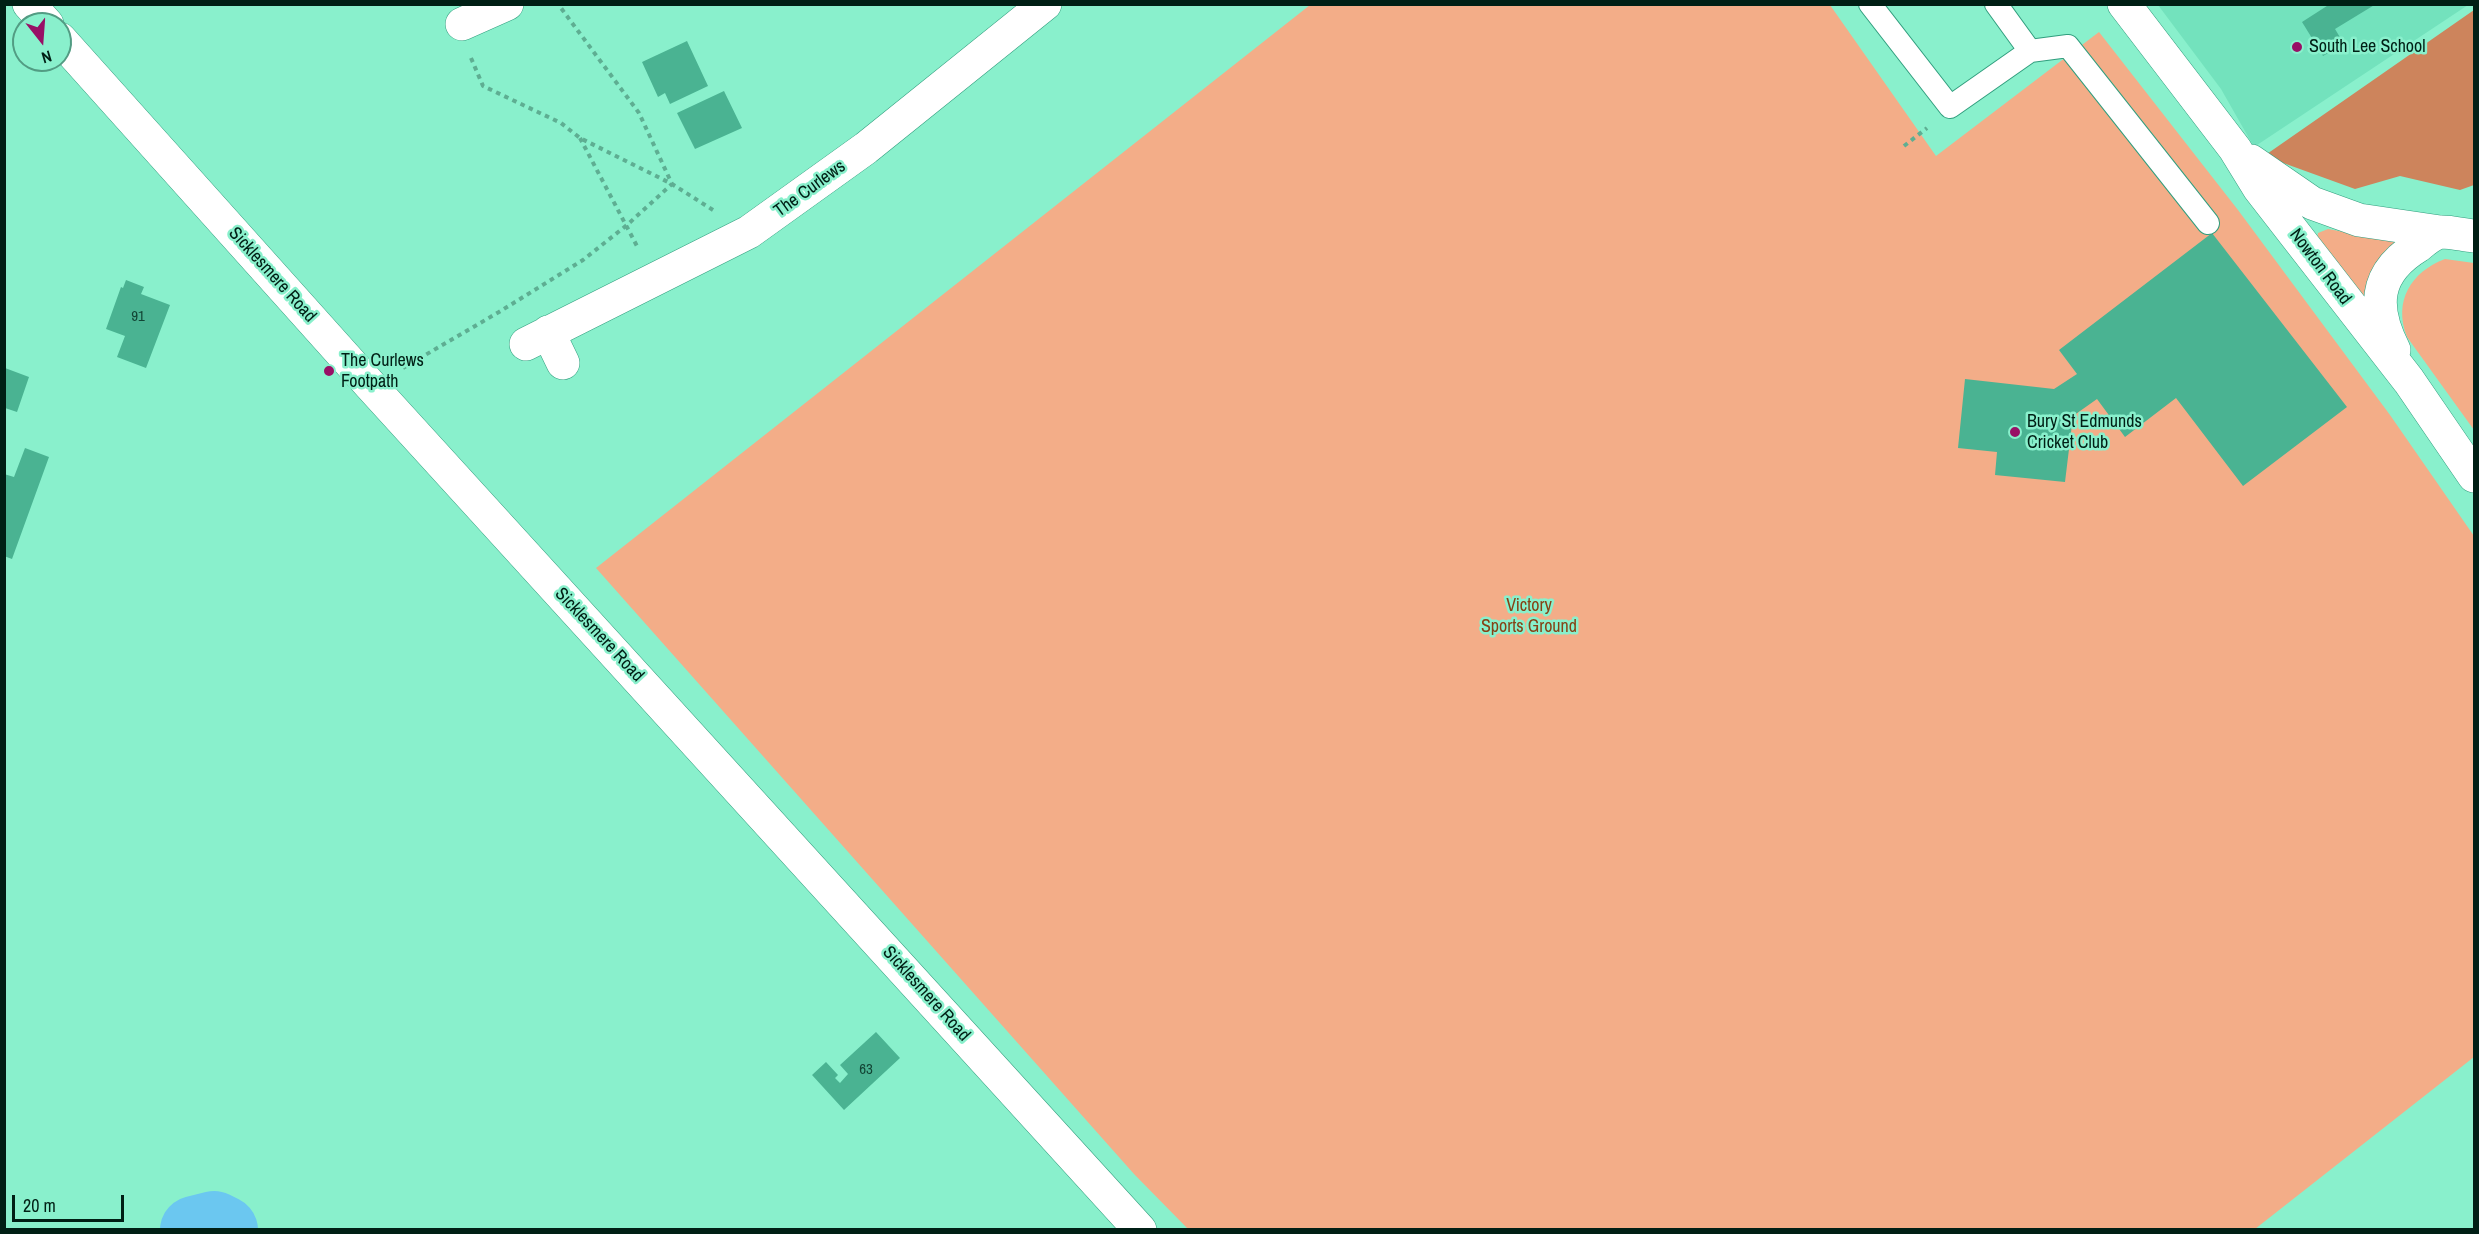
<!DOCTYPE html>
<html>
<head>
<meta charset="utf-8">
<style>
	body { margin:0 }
	#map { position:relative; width:2479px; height:1234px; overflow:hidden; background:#89f0cc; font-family:"Archivo Narrow",sans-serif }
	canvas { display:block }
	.frame { position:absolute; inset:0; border:6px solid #001f15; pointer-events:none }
	.north { position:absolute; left:12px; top:12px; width:60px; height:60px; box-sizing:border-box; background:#89f0cc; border:2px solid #529c83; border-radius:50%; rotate:163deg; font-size:16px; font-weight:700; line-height:24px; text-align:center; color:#001f15 }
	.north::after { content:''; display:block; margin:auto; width:21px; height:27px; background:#981066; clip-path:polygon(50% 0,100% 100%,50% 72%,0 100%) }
	.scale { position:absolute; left:12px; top:1195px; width:112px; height:27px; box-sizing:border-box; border:3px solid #001f15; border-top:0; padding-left:8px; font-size:18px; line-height:21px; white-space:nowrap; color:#001f15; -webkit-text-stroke:4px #89f0cc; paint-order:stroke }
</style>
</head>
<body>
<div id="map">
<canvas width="2479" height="1234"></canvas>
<div class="frame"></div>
<div class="north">N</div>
<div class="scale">20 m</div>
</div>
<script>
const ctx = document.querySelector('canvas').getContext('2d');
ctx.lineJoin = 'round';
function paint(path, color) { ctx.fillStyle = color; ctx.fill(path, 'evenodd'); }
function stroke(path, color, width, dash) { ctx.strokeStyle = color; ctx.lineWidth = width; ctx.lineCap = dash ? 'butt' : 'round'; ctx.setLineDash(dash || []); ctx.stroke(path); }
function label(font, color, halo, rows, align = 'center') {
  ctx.font = font + ' "Archivo Narrow",sans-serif'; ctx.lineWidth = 5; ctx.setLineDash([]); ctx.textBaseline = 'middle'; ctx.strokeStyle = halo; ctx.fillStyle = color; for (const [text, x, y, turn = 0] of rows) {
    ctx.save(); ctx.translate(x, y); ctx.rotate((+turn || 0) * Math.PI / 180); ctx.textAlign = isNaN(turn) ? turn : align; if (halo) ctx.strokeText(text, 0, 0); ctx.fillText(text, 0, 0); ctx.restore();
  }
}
const built = new Path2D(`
	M 2158,5 L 2468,5 L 2254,147 L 2221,89 Z`);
const green = new Path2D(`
	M 1310,5 L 1830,5 L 1936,156 L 2099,32 L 2238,210 L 2390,415 L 2474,536 L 2474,1057 L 2255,1229 L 1188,1229 L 1134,1174 L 596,568 Z
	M 2328,229 L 2393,241 L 2396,245 L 2368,294 L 2360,298 L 2316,245 L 2318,233 Z
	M 2445,259 L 2474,263 L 2474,430 L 2407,337 C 2393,301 2411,272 2445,259 Z`);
const forest = new Path2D(`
	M 2474,10 L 2474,185 L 2460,190 L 2400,176 L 2355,189 L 2264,156 Z`);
const river = new Path2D(`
	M 194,1230 L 214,1225 L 224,1230`);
const building = new Path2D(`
	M 2330,4 L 2376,4 L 2335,29 L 2344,44 L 2323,56 L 2302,22 Z
	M 687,41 L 708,86 L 670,104 L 665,93 L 658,97 L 642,62 Z
	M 724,91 L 742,128 L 695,149 L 677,113 Z
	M 2212,233 L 2347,407 L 2243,486 L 2176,398 L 2125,437 L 2097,399 L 2073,416 L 2065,482 L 1995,475 L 1997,452 L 1958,448 L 1965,379 L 2054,389 L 2077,374 L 2059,350 Z
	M 126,280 L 144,287 L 141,294 L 170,305 L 146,368 L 117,357 L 125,336 L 106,329 L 121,287 L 123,288 Z
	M 5,368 L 29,377 L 17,412 L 5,408 Z
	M 25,448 L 49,457 L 12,559 L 4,556 L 4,474 L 14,477 Z
	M 876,1032 L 900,1058 L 844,1110 L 812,1075 L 826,1062 L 838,1075 L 835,1078 L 840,1083 L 848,1074 L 840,1065 Z`);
const path = new Path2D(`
	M 471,58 L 483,86 L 561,123 L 580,138 L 672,184 L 713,210
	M 580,138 L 638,248
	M 1904,146 L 1927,128
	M 403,368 L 499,312 L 583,260 L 627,225 L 672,184 L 639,113 L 558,4`);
const service = new Path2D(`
	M 1870,4 L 1950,107 L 2030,51 L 1996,4
	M 2030,51 L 2068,46 L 2208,223`);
const minor = new Path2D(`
	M 462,24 L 507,4
	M 548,332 L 563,363
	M 526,344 L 749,232 L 866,148 L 1045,4`);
const tertiary = new Path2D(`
	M 2124,4 L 2235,149 L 2259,188 L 2409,381 L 2474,476
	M 2251,161 L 2312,203 L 2359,220 L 2440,232
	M 2394,350 C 2372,307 2374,273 2418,246 C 2424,241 2434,233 2442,232 C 2452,232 2464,235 2474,236`);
const trunk = new Path2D(`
	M 29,4 L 47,24
	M 60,39 L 371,386 L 1140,1230`);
const markers = [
	[2297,47,6,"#981066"],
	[329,371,6,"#981066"],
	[2015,432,6,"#981066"]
];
const numberNames = [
	["91",138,317],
	["63",866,1070]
];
const poiNames = [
	["South Lee School",2309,47],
	["The Curlews",341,361],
	["Footpath",341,382],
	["Bury St Edmunds",2027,422],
	["Cricket Club",2027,443]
];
const streetNames = [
	["The Curlews",810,189,-36],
	["Nowton Road",2320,267,53],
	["Sicklesmere Road",272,275,48],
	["Sicklesmere Road",599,635,47],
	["Sicklesmere Road",926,994,48]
];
const parkNames = [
	["Victory",1529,606],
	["Sports Ground",1529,627]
];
paint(built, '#73e2bd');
paint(green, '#f3ad88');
paint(forest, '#cd845c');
stroke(river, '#6bc7f0', 68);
paint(building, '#4ab392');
stroke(service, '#319e7e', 24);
stroke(minor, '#319e7e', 34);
stroke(tertiary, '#319e7e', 34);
stroke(trunk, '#319e7e', 34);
stroke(path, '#5eae92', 4, [4.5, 4.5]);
stroke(service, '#fff', 22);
stroke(minor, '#fff', 33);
stroke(tertiary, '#fff', 33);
stroke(trunk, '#fff', 33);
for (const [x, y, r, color] of markers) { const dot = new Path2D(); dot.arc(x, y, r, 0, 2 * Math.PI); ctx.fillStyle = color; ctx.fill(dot); stroke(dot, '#89f0cc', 2); }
label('15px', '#124434', null, numberNames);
label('18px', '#001f15', '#89f0cc', poiNames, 'left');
label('18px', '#001f15', '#89f0cc', streetNames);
label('18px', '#864115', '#89f0cc', parkNames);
</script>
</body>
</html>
